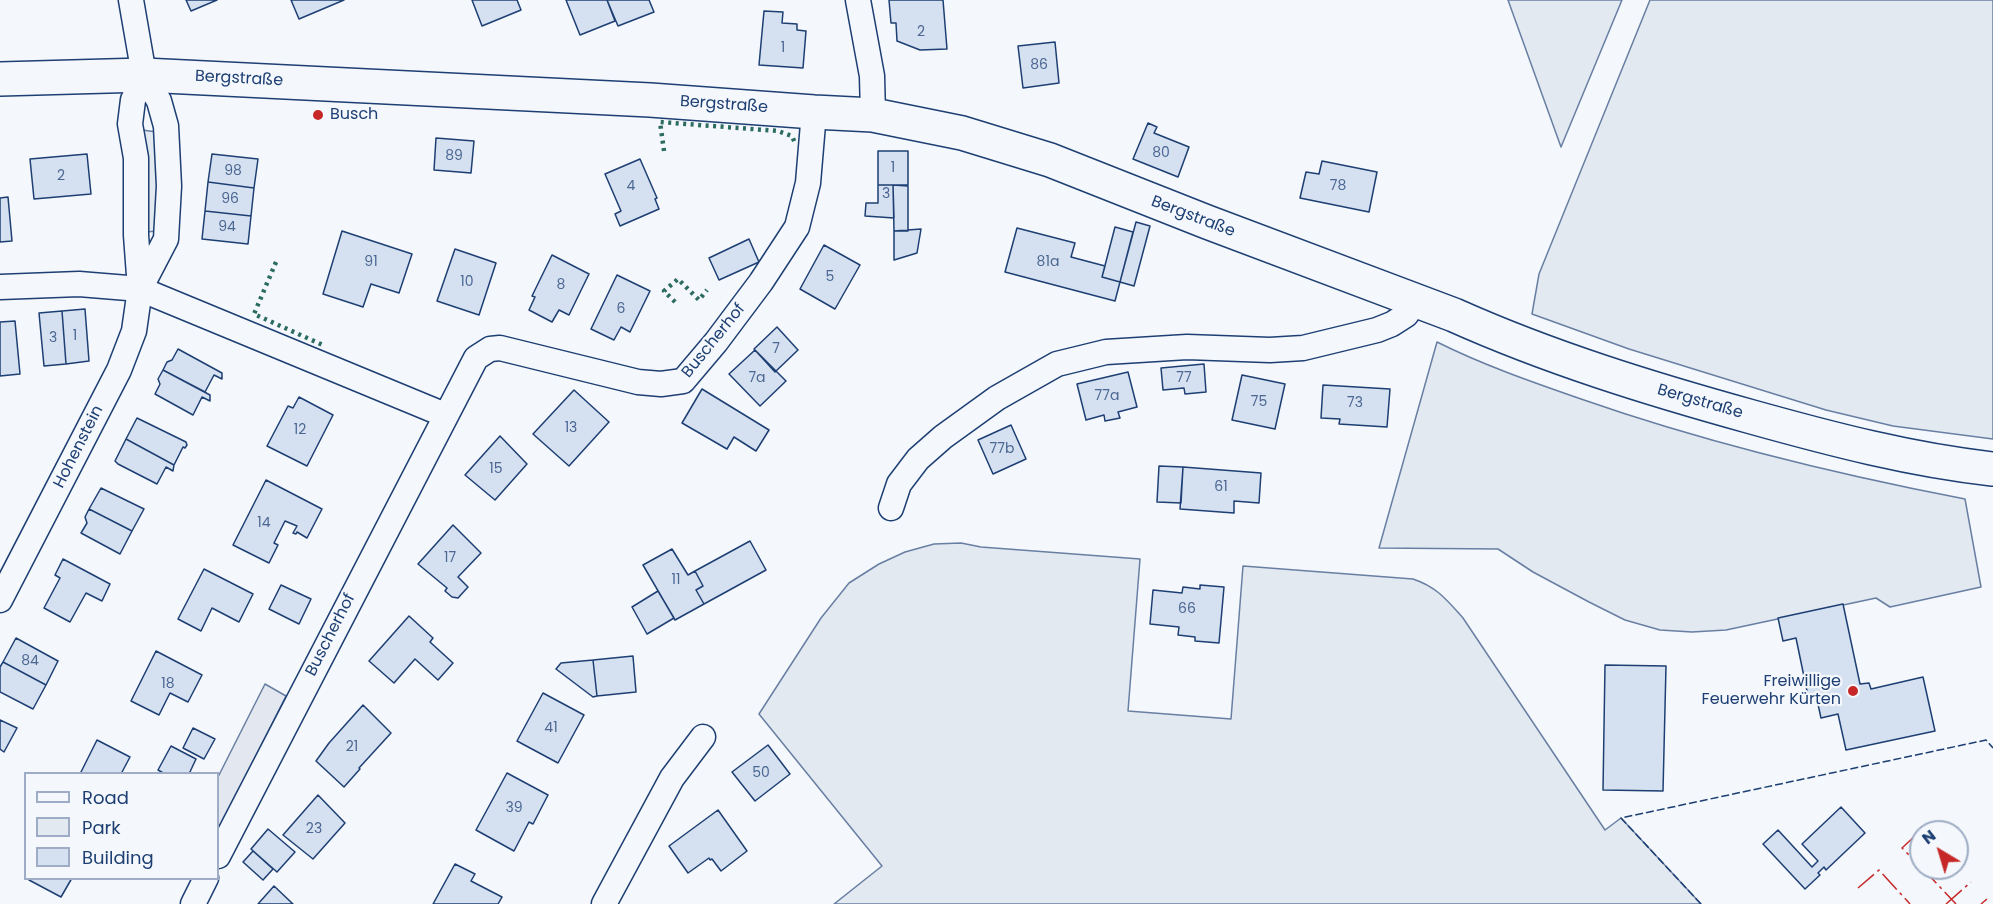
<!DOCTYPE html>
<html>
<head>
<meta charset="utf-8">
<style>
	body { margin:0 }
	#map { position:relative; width:1993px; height:904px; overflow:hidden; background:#f4f7fb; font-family:Poppins,sans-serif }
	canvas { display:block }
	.legend { position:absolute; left:24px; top:772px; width:195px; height:108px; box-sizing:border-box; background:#f4f7fb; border:2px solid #9eadc5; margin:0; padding:8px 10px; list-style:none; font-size:18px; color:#1d3f73 }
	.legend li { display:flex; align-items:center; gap:12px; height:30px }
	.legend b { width:30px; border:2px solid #9eadc5 }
	.north { position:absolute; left:1909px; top:820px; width:60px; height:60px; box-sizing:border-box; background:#f4f7fb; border:2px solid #9eadc5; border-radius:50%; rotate:322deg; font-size:16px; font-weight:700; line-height:24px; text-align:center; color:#1d3f73 }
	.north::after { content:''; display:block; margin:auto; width:21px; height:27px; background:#c62828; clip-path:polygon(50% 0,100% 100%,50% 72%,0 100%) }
</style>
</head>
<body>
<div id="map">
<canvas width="1993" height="904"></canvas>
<ul class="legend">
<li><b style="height:8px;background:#f4f7fb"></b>Road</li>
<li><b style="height:16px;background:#e3e9f0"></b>Park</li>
<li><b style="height:16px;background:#d5e0f0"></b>Building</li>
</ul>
<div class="north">N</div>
</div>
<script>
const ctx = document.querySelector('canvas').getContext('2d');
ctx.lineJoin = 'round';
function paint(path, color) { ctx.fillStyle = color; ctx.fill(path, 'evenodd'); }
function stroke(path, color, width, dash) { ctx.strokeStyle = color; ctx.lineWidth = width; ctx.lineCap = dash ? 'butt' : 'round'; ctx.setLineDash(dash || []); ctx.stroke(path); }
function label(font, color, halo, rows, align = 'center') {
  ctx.font = font + ' Poppins,sans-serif'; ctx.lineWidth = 4.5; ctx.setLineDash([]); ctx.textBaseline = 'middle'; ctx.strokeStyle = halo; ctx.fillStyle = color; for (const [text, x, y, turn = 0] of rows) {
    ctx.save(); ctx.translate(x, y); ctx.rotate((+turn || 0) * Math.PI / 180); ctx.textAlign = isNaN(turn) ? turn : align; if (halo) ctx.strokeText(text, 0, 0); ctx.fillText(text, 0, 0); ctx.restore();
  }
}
const green = new Path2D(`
	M 1508,0 L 1622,0 L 1561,147 Z
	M 1650,0 L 1993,0 L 1993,439 L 1893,426 L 1826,410 L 1629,349 L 1532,314 L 1539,274 Z
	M 142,130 L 157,132 L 158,141 L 156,231 L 147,232 Z
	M 1437,342 C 1483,365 1532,382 1581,399 C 1707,443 1835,474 1965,499 L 1981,587 L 1890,607 L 1876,598 L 1726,630 L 1692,632 L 1660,630 L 1625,620 L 1589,602 L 1533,572 L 1498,549 L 1379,548 Z
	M 961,543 L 981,547 L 1140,559 L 1128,711 L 1231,719 L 1243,566 L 1413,579 C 1437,587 1447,600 1463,618 L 1605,830 L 1621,818 L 1701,904 L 834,904 L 882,866 L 759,714 L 821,618 L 849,583 L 879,564 L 905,552 L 934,544 Z`);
const parking = new Path2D(`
	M 265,684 L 286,696 L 218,831 L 218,777 Z`);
const building = new Path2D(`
	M 186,0 L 217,0 L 191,11 Z
	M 291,0 L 344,0 L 299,19 Z
	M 472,0 L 517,0 L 521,10 L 482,26 Z
	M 566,0 L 607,0 L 615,21 L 580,35 Z
	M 607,0 L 649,0 L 654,12 L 618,26 Z
	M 889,0 L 943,0 L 947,49 L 920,50 L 897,41 L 896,23 L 891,23 Z
	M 764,11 L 783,12 L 782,23 L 797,24 L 797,30 L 806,31 L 803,68 L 759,65 Z
	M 1055,42 L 1059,83 L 1023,88 L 1018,46 Z
	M 1148,123 L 1157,127 L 1154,133 L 1189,147 L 1178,177 L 1133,159 Z
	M 436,138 L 474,141 L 471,173 L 434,170 Z
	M 878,151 L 908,151 L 908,185 L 878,185 Z
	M 87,154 L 91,194 L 34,199 L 30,159 Z
	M 212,154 L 258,159 L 254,188 L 208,182 Z
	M 640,159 L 657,198 L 655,199 L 659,209 L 620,226 L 615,214 L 621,211 L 605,174 Z
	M 1322,161 L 1377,172 L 1369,212 L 1300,198 L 1306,172 L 1319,174 Z
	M 208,182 L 254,188 L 251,216 L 205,211 Z
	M 878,185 L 893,185 L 894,218 L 865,216 L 866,203 L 878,203 Z
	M 893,185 L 908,186 L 908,231 L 894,231 Z
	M 8,197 L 12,241 L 0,242 L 0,198 Z
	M 205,211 L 251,216 L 248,244 L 202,239 Z
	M 1136,222 L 1150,226 L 1134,286 L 1120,282 Z
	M 1115,227 L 1133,232 L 1120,282 L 1102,277 Z
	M 1017,228 L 1075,243 L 1071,257 L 1105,266 L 1102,277 L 1120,282 L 1115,301 L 1005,272 Z
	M 921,229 L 917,253 L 894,260 L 894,231 Z
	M 342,231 L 412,254 L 399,293 L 371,284 L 363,307 L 323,294 Z
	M 749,239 L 759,262 L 719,280 L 709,258 Z
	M 824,245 L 860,265 L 835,309 L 800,289 Z
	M 455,249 L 496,263 L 479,315 L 437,301 Z
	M 552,255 L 589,274 L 569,315 L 559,310 L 552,322 L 529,310 L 535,297 L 532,296 Z
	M 617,275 L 650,291 L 630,332 L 621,327 L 614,340 L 591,329 Z
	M 85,309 L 89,361 L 66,364 L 62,311 Z
	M 62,311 L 66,364 L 44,366 L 39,313 Z
	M 15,321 L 20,374 L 0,376 L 0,322 Z
	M 777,327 L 798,350 L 775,372 L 754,349 Z
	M 178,349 L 222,373 L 222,379 L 214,375 L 205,392 L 163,370 L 167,362 L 172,360 Z
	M 755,350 L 786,381 L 760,406 L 729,374 Z
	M 1204,364 L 1206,392 L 1185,394 L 1184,388 L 1163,390 L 1161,368 Z
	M 163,370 L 210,395 L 210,401 L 202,397 L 193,415 L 155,394 L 160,384 L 158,379 Z
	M 1128,372 L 1137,407 L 1118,412 L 1120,418 L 1105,421 L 1104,415 L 1086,420 L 1077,384 Z
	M 1242,375 L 1285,384 L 1275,429 L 1232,420 Z
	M 1323,385 L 1390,389 L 1387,427 L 1339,424 L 1340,419 L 1321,418 Z
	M 702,389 L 769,430 L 756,451 L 734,437 L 727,449 L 682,423 Z
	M 574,390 L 609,422 L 569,466 L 533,434 Z
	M 299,397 L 333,415 L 307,466 L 267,446 L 288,406 L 293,408 Z
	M 137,418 L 186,442 L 187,445 L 185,448 L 183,447 L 174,465 L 126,439 Z
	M 1011,425 L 1026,459 L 993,474 L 978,440 Z
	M 500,436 L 527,464 L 495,500 L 465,475 Z
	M 126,439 L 174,465 L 173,471 L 166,467 L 157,484 L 118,464 L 115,461 Z
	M 1159,466 L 1183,467 L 1181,503 L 1157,502 Z
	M 1183,467 L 1261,473 L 1259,503 L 1234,501 L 1234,513 L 1180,509 Z
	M 266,480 L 322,509 L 307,538 L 297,532 L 296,534 L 293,533 L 297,526 L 285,521 L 274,543 L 278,545 L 269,563 L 233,545 Z
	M 101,488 L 144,509 L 132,531 L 89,509 Z
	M 89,509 L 132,531 L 120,554 L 81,533 L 87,523 L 85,517 Z
	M 453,525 L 481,553 L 458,577 L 468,587 L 458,598 L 452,597 L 445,591 L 447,588 L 418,564 Z
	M 750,541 L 766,570 L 704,604 L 696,590 L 703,586 L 695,571 Z
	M 672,549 L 688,575 L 695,571 L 703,586 L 696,590 L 704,604 L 675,620 L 643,565 Z
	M 63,559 L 110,584 L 102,601 L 86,593 L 70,622 L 44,608 L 60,578 L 55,575 Z
	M 204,569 L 253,594 L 239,622 L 212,608 L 201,631 L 178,619 Z
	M 281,585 L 311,599 L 299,624 L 269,609 Z
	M 1200,585 L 1224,587 L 1219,643 L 1195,641 L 1195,637 L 1178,635 L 1179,627 L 1150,624 L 1153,590 L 1182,593 L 1183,587 L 1200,589 Z
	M 658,591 L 674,618 L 647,634 L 632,607 Z
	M 1843,604 L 1860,684 L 1869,683 L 1871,689 L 1923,677 L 1935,731 L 1846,750 L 1838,714 L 1821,718 L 1816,695 L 1808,696 L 1796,638 L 1783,641 L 1778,618 Z
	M 409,616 L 433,638 L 430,642 L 453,663 L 438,680 L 415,659 L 394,683 L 369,661 Z
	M 16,638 L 58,661 L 46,685 L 3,662 Z
	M 156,651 L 202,675 L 188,702 L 170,693 L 159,715 L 131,701 Z
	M 633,656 L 636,692 L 597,696 L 593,660 Z
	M 593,660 L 597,696 L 593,697 L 556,669 L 561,663 Z
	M 3,662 L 46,685 L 33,709 L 0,692 L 0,667 Z
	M 1605,665 L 1666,666 L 1663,791 L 1603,790 Z
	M 543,693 L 584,715 L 558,763 L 517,741 Z
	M 363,705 L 391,733 L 359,768 L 360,769 L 344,787 L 316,761 L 329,743 Z
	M 0,720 L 17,728 L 4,752 L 0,749 Z
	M 193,728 L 215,739 L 204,759 L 183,748 Z
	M 97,740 L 130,757 L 121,774 L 80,774 Z
	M 768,745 L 790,774 L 755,801 L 732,772 Z
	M 171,746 L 196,759 L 189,774 L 165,774 L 158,770 Z
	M 507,773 L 548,795 L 533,824 L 529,822 L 514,851 L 476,830 Z
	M 318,795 L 345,823 L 313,859 L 283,835 Z
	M 1841,807 L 1865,833 L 1826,870 L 1824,867 L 1818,873 L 1820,875 L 1805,889 L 1763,844 L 1778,830 L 1812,867 L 1818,861 L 1802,844 Z
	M 718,810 L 747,851 L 721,871 L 712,859 L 710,860 L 709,858 L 688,873 L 669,846 Z
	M 268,829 L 295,852 L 277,872 L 251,849 Z
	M 253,851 L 273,869 L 263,880 L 243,862 Z
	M 455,864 L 475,874 L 471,881 L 502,897 L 498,904 L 433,904 Z
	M 30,878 L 72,878 L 61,897 L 29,880 Z
	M 274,886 L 293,904 L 258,904 Z`);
const minor = new Path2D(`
	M 131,0 L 144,75 L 159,101 L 166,126 L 169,186 L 166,239 L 140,289
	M 858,0 L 872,76 L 873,115
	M 0,287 L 79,284 L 140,289 L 445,415
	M 891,508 L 899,484 L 918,459 L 943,437 L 997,398 L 1057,364 L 1106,352 L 1187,347 L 1270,350 L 1303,348 L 1377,330 L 1392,324 L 1406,315 L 1416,301
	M 0,600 L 119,370 L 134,331 L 140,289 L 136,235 L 136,158 L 130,124 L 133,100 L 144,75
	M 218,856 L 476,358 L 490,349 L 500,348 L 638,382 L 661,384 L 683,381 L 716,342 L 761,282 L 797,227 L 808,183 L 814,112
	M 193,904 L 206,878
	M 604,904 L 672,778 L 703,737`);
const secondary = new Path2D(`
	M 0,79 L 144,75 L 650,100 L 814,112 L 873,115 L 962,133 L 1050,160 L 1207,222 L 1454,315 C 1550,358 1651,389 1752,417 C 1831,439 1911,460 1993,469`);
const hedge = new Path2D(`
	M 664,151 L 660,122 L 778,131 L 792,136 L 795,143
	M 276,262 L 254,314 L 325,346
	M 675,302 L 664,291 L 678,279 L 699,300 L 707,290`);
const fence = new Path2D(`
	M 1701,904 L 1621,818 L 1986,740 L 1993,748`);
const power = new Path2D(`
	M 1916,835 L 1902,848 L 1921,867
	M 1922,868 L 1956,904
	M 1858,888 L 1879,870 L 1910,904
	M 1946,904 L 1971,882
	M 1981,904 L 1987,899`);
const markers = [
	[318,115,6,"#c62828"],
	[1853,691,6,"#c62828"]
];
const numberNames = [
	["2",921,32],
	["1",783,48],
	["86",1039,65],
	["80",1161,153],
	["89",454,156],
	["1",893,168],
	["98",233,171],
	["2",61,176],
	["4",631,186],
	["78",1338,186],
	["3",886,194],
	["96",230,199],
	["94",227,227],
	["91",371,262],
	["81a",1048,262],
	["5",830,277],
	["10",467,282],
	["8",561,285],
	["6",621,309],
	["1",75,336],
	["3",53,338],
	["7",776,349],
	["7a",757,378],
	["77",1184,378],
	["77a",1107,396],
	["75",1259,402],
	["73",1355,403],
	["13",571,428],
	["12",300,430],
	["77b",1002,449],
	["15",496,469],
	["61",1221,487],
	["14",264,523],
	["17",450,558],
	["11",676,580],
	["66",1187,609],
	["84",30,661],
	["18",168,684],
	["41",551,728],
	["21",352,747],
	["50",761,773],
	["39",514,808],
	["23",314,829]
];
const streetNames = [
	["Bergstraße",239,79,3],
	["Bergstraße",724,105,4],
	["Bergstraße",1193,217,21],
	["Buscherhof",714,341,-51],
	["Bergstraße",1700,402,16],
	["Hohenstein",79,447,-63],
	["Buscherhof",331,635,-63]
];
const poiNames = [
	["Busch",330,115],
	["Freiwillige",1841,682,"right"],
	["Feuerwehr Kürten",1841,700,"right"]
];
paint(green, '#e3e9f0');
stroke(green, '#687fa3', 1.5);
paint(parking, '#e3e8f0');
stroke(parking, '#687fa3', 1.5);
paint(building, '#d5e0f0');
stroke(building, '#1d3f73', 1.5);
stroke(minor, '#1d3f73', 27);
stroke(secondary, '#1d3f73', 36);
stroke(minor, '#f4f7fb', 24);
stroke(secondary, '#f4f7fb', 33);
stroke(hedge, '#2c6c60', 4.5, [3, 4.5]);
stroke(fence, '#1d3f73', 1.5, [8, 3]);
stroke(power, '#c62828', 1.5, [21, 4.5, 3, 4.5]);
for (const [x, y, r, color] of markers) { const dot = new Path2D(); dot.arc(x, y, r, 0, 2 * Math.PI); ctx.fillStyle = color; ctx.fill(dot); stroke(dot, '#f4f7fb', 2); }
label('14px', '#4b6792', null, numberNames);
label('16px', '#1d3f73', '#f4f7fb', streetNames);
label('16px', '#1d3f73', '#f4f7fb', poiNames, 'left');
</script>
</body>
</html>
